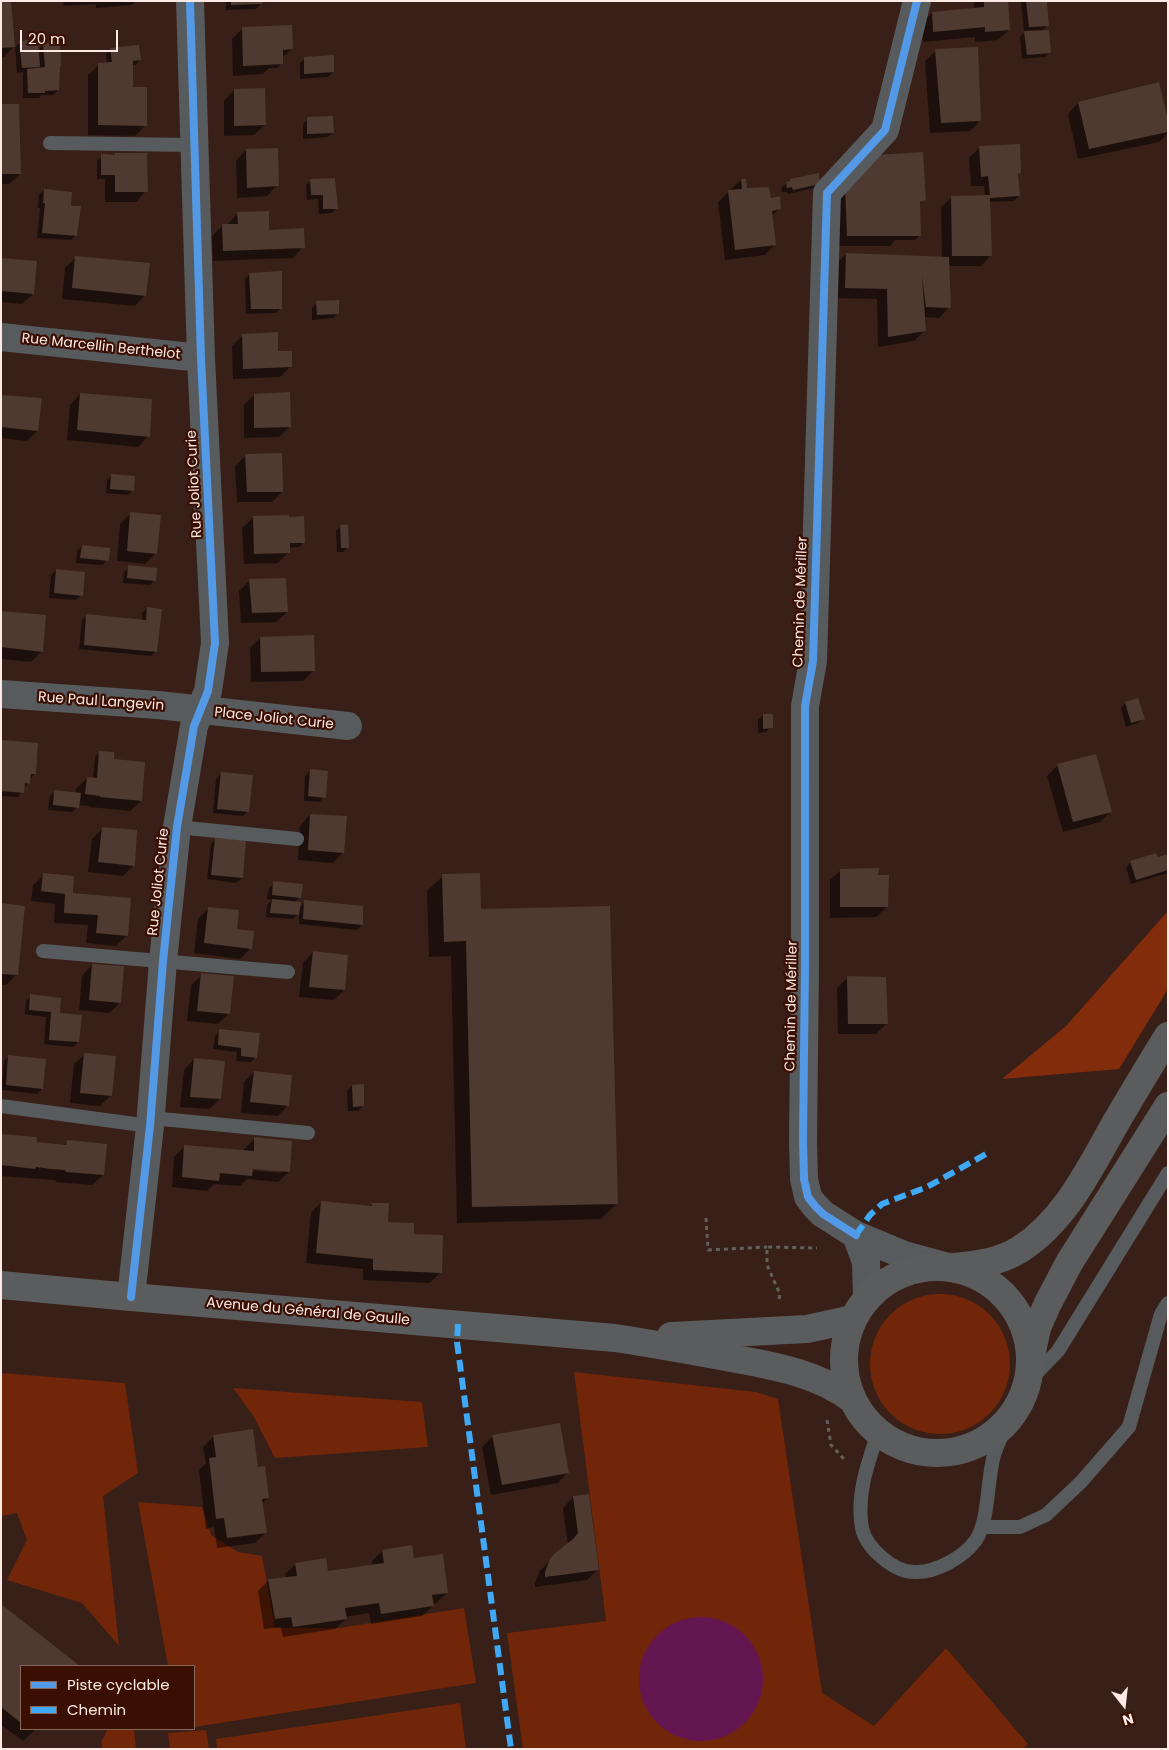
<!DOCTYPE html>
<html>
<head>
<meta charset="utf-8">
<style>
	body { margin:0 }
	#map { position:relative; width:1169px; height:1750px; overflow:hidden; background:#381f17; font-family:Poppins,sans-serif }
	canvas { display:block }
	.frame { position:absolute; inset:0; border:2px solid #fdeae4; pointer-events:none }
	.legend { position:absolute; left:20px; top:1665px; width:175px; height:65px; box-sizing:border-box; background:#3a0e01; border:1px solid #88665c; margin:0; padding:6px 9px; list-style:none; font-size:15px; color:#fdeae4 }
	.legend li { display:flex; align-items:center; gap:10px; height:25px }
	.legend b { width:25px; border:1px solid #88665c }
	.north { position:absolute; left:1099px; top:1680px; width:50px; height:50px; -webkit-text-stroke:4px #3a0e01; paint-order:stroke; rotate:164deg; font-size:14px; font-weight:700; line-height:20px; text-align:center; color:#fdeae4 }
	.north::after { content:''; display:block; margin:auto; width:18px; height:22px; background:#fdeae4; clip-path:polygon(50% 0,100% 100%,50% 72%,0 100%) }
	.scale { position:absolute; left:20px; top:30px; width:98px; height:22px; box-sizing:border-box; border:2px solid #fdeae4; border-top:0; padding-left:6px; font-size:15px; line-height:18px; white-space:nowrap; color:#fdeae4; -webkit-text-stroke:4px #3a0e01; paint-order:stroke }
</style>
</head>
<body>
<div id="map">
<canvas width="1169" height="1750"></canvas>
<div class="frame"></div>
<ul class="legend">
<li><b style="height:6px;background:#5399e6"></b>Piste cyclable</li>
<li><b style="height:6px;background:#3fa9f5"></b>Chemin</li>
</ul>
<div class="north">N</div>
<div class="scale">20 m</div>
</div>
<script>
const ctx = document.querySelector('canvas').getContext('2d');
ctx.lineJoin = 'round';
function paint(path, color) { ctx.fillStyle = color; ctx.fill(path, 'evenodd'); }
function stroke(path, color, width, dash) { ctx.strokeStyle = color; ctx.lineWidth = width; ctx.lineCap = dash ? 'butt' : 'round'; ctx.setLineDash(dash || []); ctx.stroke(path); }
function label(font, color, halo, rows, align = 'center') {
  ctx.font = font + ' Poppins,sans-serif'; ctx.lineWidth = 4.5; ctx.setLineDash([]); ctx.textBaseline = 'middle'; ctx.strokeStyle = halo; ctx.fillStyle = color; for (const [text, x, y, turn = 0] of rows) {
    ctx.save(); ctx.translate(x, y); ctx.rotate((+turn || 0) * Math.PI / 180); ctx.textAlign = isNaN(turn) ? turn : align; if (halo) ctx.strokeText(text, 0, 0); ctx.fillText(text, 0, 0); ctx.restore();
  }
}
const green = new Path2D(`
	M870 1364a70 70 0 1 1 140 0a70 70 0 1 1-140 0Z
	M 574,1372 L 756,1392 L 778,1399 L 822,1693 L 874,1726 L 946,1648 L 1028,1744 L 1023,1749 L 523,1749 L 507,1633 L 606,1621 Z
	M 1,1373 L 125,1383 L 138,1473 L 103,1496 L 119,1646 L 82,1603 L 7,1580 L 27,1540 L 17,1513 L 1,1516 Z
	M 233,1388 L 422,1402 L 428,1447 L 275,1458 L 254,1417 Z
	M 138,1502 L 202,1507 L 211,1535 L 238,1552 L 262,1556 L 275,1628 L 339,1628 L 464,1608 L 476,1683 L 194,1727 L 194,1666 L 168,1666 Z
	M 460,1703 L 466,1749 L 217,1749 L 216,1739 Z
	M 108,1729 L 134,1729 L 136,1749 L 103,1749 L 101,1742 Z
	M 206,1730 L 209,1749 L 170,1749 L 168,1733 Z`);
const forest = new Path2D(`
	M 1168,911 L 1168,989 L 1119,1069 L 1002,1079 L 1066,1026 Z`);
const water = new Path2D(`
	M639 1679a62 62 0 1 1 124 0a62 62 0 1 1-124 0Z`);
const shadow = new Path2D(`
	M 1,1 L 14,46 L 4,57 L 1,57 Z
	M 63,1 L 136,1 L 132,5 L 96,8 L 96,4 L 64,6 Z
	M 226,1 L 261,1 L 261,4 L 256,9 L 226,10 Z
	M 976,1 L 1007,1 L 1009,30 L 998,40 L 975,42 L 975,37 L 923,42 L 922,23 L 932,13 L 974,9 L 974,3 Z
	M 1021,1 L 1046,1 L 1048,25 L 1041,32 L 1050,52 L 1045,57 L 1022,59 L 1020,37 L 1024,33 Z
	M 242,29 L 292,49 L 282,58 L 282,63 L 277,68 L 269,68 L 263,74 L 233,76 L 232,39 Z
	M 20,42 L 37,51 L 43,45 L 58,90 L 53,95 L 41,95 L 39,98 L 23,98 L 23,72 L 17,73 L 15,47 Z
	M 111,49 L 140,60 L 135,65 L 132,65 L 131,88 L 146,125 L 135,136 L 88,135 L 88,75 L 99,65 L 107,64 L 106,54 Z
	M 936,51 L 980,121 L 970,131 L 930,133 L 925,61 Z
	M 305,58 L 333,72 L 328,77 L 300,79 L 300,63 Z
	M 1158,84 L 1168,125 L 1168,133 L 1159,142 L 1078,159 L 1068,114 L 1078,103 Z
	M 234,90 L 265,125 L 254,135 L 224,136 L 224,101 Z
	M 1,105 L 20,174 L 9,184 L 1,184 Z
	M 308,119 L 333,132 L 328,137 L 303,139 L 303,124 Z
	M 980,147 L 1020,173 L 1017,176 L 1019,196 L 1014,201 L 989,202 L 991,255 L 981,266 L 948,266 L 949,307 L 939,318 L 924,317 L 925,330 L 914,341 L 878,347 L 877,299 L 835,298 L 835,265 L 846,254 L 942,258 L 941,207 L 952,197 L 985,196 L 984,186 L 971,186 L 969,158 Z
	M 246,150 L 277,185 L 267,196 L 237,198 L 236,161 Z
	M 102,156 L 146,191 L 136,202 L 105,202 L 105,179 L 97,179 L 97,161 Z
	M 850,174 L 924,199 L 919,205 L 920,235 L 915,240 L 895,240 L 890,246 L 837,246 L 835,199 Z
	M 311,180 L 337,208 L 332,213 L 319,214 L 318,199 L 307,200 L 306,185 Z
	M 741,180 L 745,180 L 746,189 L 770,199 L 779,209 L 774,214 L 771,214 L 775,244 L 765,255 L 725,260 L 718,202 Z
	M 790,180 L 819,183 L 814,188 L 788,194 L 787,192 L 782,192 L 781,188 Z
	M 44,190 L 70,207 L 76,235 L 71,240 L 37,238 L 40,208 L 38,208 L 39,195 Z
	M 238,213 L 268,231 L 303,247 L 293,258 L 213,261 L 212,236 L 223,225 L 227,225 Z
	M 76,257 L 145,295 L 135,306 L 62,299 L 65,268 Z
	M 1,259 L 33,294 L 22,304 L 1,302 Z
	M 250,274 L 281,308 L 276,313 L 246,314 L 245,279 Z
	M 317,303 L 338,313 L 333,318 L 312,320 L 312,308 Z
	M 242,336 L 277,352 L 291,366 L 280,377 L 233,379 L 232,346 Z
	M 80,394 L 148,436 L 138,447 L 67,440 L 70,405 Z
	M 254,395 L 290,426 L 279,437 L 244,438 L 244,405 Z
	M 1,396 L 37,431 L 27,441 L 1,438 Z
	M 246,455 L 282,492 L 272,502 L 237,502 L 235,466 Z
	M 112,475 L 133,490 L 128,495 L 106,493 L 107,480 Z
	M 131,513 L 156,553 L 145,564 L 117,561 L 120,524 Z
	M 253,518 L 304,542 L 299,547 L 289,548 L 289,552 L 278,563 L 244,564 L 242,528 Z
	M 341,526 L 348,547 L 343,552 L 337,552 L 336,531 Z
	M 82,546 L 107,560 L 102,565 L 76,563 L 77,551 Z
	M 129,567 L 155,580 L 150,585 L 123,583 L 124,572 Z
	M 56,570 L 81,595 L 76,600 L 49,598 L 51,575 Z
	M 250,580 L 287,612 L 276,622 L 241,623 L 239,591 Z
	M 147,608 L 156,651 L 151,656 L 79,649 L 82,620 L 87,615 L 142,621 L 142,613 Z
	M 1,612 L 42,651 L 31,662 L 1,659 Z
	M 260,638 L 314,670 L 303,681 L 251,682 L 250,648 Z
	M 1126,703 L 1143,718 L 1138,723 L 1126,727 L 1121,708 Z
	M 763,715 L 771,727 L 766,732 L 758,733 L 758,720 Z
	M 1,742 L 35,773 L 18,797 L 1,796 Z
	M 100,752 L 112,760 L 141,801 L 130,811 L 90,807 L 90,806 L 78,805 L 73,812 L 48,810 L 50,796 L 55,791 L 76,793 L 76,789 L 87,778 L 93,779 L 95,757 Z
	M 1058,765 L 1110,812 L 1100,822 L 1063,832 L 1047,776 Z
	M 310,771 L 324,797 L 320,802 L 304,801 L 305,776 Z
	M 221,774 L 248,811 L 243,816 L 213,813 L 216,779 Z
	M 310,815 L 343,852 L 333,863 L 298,860 L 300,826 Z
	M 102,829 L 134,865 L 123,876 L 88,872 L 92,839 Z
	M 216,839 L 242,878 L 236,883 L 207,879 L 211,844 Z
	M 1168,855 L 1168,873 L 1131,884 L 1126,867 L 1131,862 L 1157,859 Z
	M 841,870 L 877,876 L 887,907 L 876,917 L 830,918 L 830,880 Z
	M 44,875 L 71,894 L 127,935 L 116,946 L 86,943 L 88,925 L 54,923 L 55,904 L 31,901 L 33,885 Z
	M 443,876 L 479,910 L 617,1203 L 601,1219 L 457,1223 L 451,956 L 429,957 L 427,891 Z
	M 274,883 L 300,897 L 294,903 L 299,908 L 305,902 L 362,925 L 357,930 L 299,924 L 299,913 L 293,919 L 266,917 L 267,905 L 272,900 L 267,899 L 269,888 Z
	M 1,904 L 16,975 L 6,985 L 1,985 Z
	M 208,909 L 236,930 L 251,948 L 240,959 L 194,953 L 198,919 Z
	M 313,952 L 344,990 L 334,1000 L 299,997 L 303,963 Z
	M 92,965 L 120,1003 L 109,1013 L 79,1010 L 82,976 Z
	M 202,975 L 228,1014 L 218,1024 L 187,1021 L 191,985 Z
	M 848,977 L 887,1023 L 876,1034 L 838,1034 L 837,988 Z
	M 31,996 L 58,1014 L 78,1042 L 73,1047 L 44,1044 L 46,1017 L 25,1014 L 26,1001 Z
	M 220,1030 L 256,1057 L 251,1062 L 236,1061 L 237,1052 L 213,1049 L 215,1036 Z
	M 85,1054 L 110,1096 L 100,1106 L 70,1103 L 74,1064 Z
	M 9,1056 L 42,1089 L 37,1094 L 1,1090 L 4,1061 Z
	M 194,1059 L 220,1099 L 209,1109 L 180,1107 L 184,1070 Z
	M 254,1072 L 288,1105 L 278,1116 L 241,1113 L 244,1082 Z
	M 352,1086 L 363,1106 L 358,1111 L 348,1111 L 347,1091 Z
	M 1,1135 L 36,1143 L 63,1146 L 68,1141 L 105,1145 L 103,1175 L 92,1185 L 56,1182 L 55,1180 L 1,1176 Z
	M 255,1139 L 289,1172 L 278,1182 L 247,1179 L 240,1186 L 214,1184 L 207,1191 L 172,1187 L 174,1157 L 184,1147 L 244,1152 L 244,1149 ZM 247,1167 L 281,1170 L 281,1173 L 246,1170 Z
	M 321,1202 L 368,1207 L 372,1204 L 387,1225 L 413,1235 L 440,1273 L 430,1283 L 363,1280 L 363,1269 L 306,1263 L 311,1213 Z
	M 214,1436 L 257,1469 L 268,1498 L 261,1504 L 265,1533 L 255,1543 L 217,1548 L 214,1527 L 206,1529 L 199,1470 L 206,1463 L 203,1447 Z
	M 493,1436 L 568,1472 L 558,1483 L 491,1495 L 482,1447 Z
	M 573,1497 L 598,1569 L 587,1580 L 535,1587 L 535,1583 L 540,1571 L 555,1555 L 568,1545 L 563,1508 Z
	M 382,1551 L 413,1560 L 447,1593 L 436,1603 L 432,1604 L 433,1606 L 422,1616 L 371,1624 L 369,1613 L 345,1617 L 346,1619 L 335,1629 L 283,1637 L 281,1627 L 264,1629 L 258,1591 L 269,1580 L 286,1578 L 285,1574 L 296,1564 L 327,1572 L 372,1566 L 372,1561 Z
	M 1,1606 L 78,1666 L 21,1666 L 21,1711 L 11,1704 L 10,1706 L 21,1714 L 21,1729 L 36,1729 L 23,1741 L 1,1725 Z`);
const building = new Path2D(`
	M 1,1 L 11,1 L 15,47 L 1,48 Z
	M 231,1 L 262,1 L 262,4 L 231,5 Z
	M 984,1 L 1008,1 L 1010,30 L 985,32 L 985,27 L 933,32 L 932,12 L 984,7 Z
	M 1026,1 L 1047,1 L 1049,26 L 1029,27 Z
	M 292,25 L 293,49 L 283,50 L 283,64 L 243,66 L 242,27 Z
	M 1049,30 L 1051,53 L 1027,55 L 1024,31 Z
	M 38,39 L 40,67 L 22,68 L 19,41 Z
	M 60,42 L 61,66 L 60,67 L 59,90 L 45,91 L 45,93 L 28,93 L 27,69 L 45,67 L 43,44 Z
	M 139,45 L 141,60 L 133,61 L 133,87 L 147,87 L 147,126 L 98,125 L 98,63 L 112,62 L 110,48 Z
	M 978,47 L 981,121 L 941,123 L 935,49 Z
	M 334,55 L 334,72 L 304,74 L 304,57 Z
	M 1159,82 L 1168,120 L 1168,132 L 1089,149 L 1078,102 Z
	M 265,88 L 266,125 L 234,126 L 234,89 Z
	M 1,104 L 19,104 L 21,174 L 1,174 Z
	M 333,116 L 334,133 L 307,134 L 307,117 Z
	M 1020,144 L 1021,173 L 1018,174 L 1020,196 L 990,198 L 992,256 L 952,256 L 951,196 L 990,195 L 988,176 L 981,177 L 979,146 Z
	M 278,148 L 279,186 L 247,188 L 246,149 Z
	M 923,152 L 926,200 L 920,202 L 921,236 L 847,236 L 845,187 L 875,155 Z
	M 115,153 L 147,153 L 148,192 L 115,192 L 115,175 L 101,175 L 101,154 L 115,155 Z
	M 819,173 L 820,184 L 793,190 L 792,187 L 787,188 L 786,182 L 790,181 L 790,179 Z
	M 335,178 L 338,209 L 323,209 L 323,195 L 311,195 L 310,179 Z
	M 741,179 L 746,179 L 747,188 L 769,187 L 771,198 L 780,196 L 781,209 L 772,211 L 776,245 L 735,250 L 728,190 L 742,189 Z
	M 44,189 L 72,192 L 71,206 L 81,206 L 77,236 L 42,233 L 45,203 L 43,203 Z
	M 269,211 L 269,230 L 304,228 L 305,248 L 223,251 L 222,224 L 238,224 L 237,212 Z
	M 846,253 L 949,257 L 951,308 L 926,307 L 922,276 L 926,331 L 888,337 L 887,289 L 845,288 Z
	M 75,256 L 150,263 L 146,296 L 72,288 Z
	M 1,258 L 37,261 L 34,294 L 1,291 Z
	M 282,271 L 282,309 L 251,309 L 249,273 Z
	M 339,300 L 339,314 L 317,315 L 316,301 Z
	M 278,332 L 278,351 L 292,351 L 292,367 L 243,369 L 242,334 Z
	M 290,392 L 291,427 L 254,428 L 254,394 Z
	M 80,393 L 152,399 L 150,437 L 77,430 Z
	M 1,395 L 42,398 L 38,431 L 1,427 Z
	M 282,453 L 283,492 L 247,492 L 245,454 Z
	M 111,474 L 135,476 L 134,491 L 110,489 Z
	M 130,512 L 161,515 L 157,554 L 127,551 Z
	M 289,515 L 289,517 L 304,516 L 305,543 L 290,543 L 290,553 L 254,554 L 253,516 Z
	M 340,525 L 348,525 L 349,548 L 341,548 Z
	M 82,545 L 110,548 L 109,561 L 80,558 Z
	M 128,565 L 157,568 L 156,581 L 127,578 Z
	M 56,569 L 85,572 L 83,596 L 54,593 Z
	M 286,578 L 288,612 L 252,613 L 249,579 Z
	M 147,607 L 162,609 L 157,652 L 84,645 L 86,614 L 146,620 Z
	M 1,611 L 46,615 L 43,652 L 1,647 Z
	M 314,635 L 315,671 L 261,672 L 260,637 Z
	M 1138,698 L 1145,719 L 1131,723 L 1125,702 Z
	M 763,714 L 773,714 L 773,728 L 763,729 Z
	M 1,740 L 38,743 L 36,774 L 31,774 L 30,784 L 25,783 L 24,793 L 1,791 Z
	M 99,751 L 114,752 L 114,759 L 145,762 L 142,801 L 100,797 L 100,796 L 85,794 L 87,777 L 97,778 Z
	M 1096,754 L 1112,812 L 1073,822 L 1057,764 Z
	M 310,769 L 328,771 L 326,798 L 308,796 Z
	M 221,772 L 253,775 L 249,812 L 217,809 Z
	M 54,790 L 81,793 L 79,808 L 53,805 Z
	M 310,814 L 347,816 L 344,853 L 308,850 Z
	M 102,827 L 137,830 L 135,866 L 98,862 Z
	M 215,838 L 246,840 L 243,878 L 211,875 Z
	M 1156,853 L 1158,857 L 1168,854 L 1168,870 L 1136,880 L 1130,861 Z
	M 879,868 L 878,875 L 889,875 L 888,907 L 840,907 L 840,869 Z
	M 43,873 L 74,876 L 73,893 L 131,898 L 128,936 L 96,933 L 98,915 L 64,913 L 65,894 L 41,891 Z
	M 480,873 L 481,909 L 610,906 L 618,1204 L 472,1207 L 466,941 L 444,942 L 442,874 Z
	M 273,881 L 303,884 L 301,898 L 272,895 Z
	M 272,899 L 301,902 L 299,915 L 270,913 Z
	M 304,900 L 363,906 L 363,925 L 303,919 Z
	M 1,903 L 25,906 L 18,975 L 1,974 Z
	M 208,907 L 239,910 L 237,929 L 254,931 L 252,949 L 204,943 Z
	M 313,951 L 348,955 L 345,990 L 309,987 Z
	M 92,964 L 124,966 L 121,1003 L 89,1000 Z
	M 201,973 L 234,976 L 230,1014 L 197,1011 Z
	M 847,976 L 886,977 L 888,1024 L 848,1024 Z
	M 30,994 L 61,998 L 60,1013 L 82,1015 L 79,1042 L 49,1040 L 51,1012 L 29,1010 Z
	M 219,1029 L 260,1033 L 257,1058 L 241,1056 L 241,1048 L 218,1045 Z
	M 84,1053 L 116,1056 L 112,1096 L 80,1093 Z
	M 8,1055 L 46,1059 L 43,1089 L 6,1085 Z
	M 194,1058 L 225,1061 L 221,1099 L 190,1097 Z
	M 254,1071 L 292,1075 L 289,1106 L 250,1102 Z
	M 364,1084 L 364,1106 L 353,1107 L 352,1085 Z
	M 1,1134 L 37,1137 L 37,1142 L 66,1145 L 67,1140 L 107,1144 L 104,1175 L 66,1172 L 65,1170 L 51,1169 L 36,1167 L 35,1169 L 1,1165 Z
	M 254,1137 L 292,1141 L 290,1172 L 253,1169 L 252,1176 L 220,1173 L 219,1181 L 182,1177 L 184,1145 L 254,1151 Z
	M 321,1201 L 372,1206 L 371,1203 L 389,1203 L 388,1222 L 414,1223 L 414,1234 L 443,1235 L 442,1273 L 373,1270 L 373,1259 L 316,1253 Z
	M 560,1423 L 569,1473 L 502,1485 L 492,1435 Z
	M 253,1429 L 258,1467 L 265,1466 L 269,1498 L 262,1499 L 267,1533 L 227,1538 L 224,1518 L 216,1519 L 209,1458 L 216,1457 L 213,1435 Z
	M 589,1494 L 599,1570 L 545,1577 L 545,1572 L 550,1559 L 554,1554 L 573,1539 L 578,1533 L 573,1496 Z
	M 412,1545 L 414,1558 L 443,1554 L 448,1593 L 432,1595 L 434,1606 L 381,1614 L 379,1603 L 345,1608 L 347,1619 L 293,1627 L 291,1617 L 275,1619 L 268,1579 L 297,1576 L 295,1563 L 326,1558 L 328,1571 L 384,1563 L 382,1550 Z
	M 1,1604 L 80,1666 L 21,1666 L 21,1723 L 1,1707 Z`);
const path = new Path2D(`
	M 706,1218 L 708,1250 L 767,1247
	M 779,1299 L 780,1294 L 767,1265 L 767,1247 L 817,1248
	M 827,1420 L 831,1445 L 845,1460`);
const service = new Path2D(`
	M 50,143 L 193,145
	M 177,827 L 297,839
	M 43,951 L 288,972
	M 1,1106 L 150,1126
	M 151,1118 L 308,1133
	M 1028,1382 L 1058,1351 L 1168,1173
	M 878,1433 C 868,1463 856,1495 862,1528 C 866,1548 894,1572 914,1572 C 936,1573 964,1557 976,1540 C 989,1521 987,1479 994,1455 C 998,1442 1005,1429 1010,1417
	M 983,1527 L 1020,1527 L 1046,1515 L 1081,1482 L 1129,1427 L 1161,1314 L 1168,1303`);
const minor = new Path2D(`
	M 1,337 L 201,358
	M 1,694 L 158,705 L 348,726
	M 856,1235 L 823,1214 L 815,1206 L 808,1197 L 804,1179 L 803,1140 L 805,965 L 805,706 L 813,661 L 827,193 L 885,130 L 917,1
	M 131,1297 L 150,1126 L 163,961 L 177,827 L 194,726 L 208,691 L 215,643 L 201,358 L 190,1
	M 867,1298 L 866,1262 L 856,1235 L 904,1255 L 952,1268`);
const secondary = new Path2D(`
	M 954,1267 C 977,1265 999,1262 1019,1250 C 1065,1221 1089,1170 1115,1124 C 1132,1095 1150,1065 1168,1036
	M844 1360a93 93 0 1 1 186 0a93 93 0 1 1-186 0Z
	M 1,1285 L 131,1297 L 615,1338 C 654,1344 693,1351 731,1358 C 774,1366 818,1373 853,1400
	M 671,1336 L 807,1329 L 853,1319
	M 1031,1356 L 1037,1328 L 1047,1305 L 1069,1263 L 1168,1106`);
const quiet = new Path2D(`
	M 856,1235 L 870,1215 L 882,1204 L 927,1187 L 986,1154
	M 458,1324 L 457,1342 L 511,1749`);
const cycleway = new Path2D(`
	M 856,1235 L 823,1214 L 815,1206 L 808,1197 L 804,1179 L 803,1140 L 805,965 L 805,706 L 813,661 L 827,193 L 885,130 L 917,1
	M 131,1297 L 150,1126 L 163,961 L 177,827 L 194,726 L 208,691 L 215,643 L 201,358 L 190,1`);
const streetNames = [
	["Rue Marcellin Berthelot",101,347,6],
	["Rue Joliot Curie",195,484,-93],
	["Chemin de Mériller",801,602,-88],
	["Rue Paul Langevin",101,702,4],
	["Place Joliot Curie",274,719,6],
	["Rue Joliot Curie",159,882,-84],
	["Chemin de Mériller",792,1006,-89],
	["Avenue du Général de Gaulle",308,1312,5]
];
paint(green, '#722609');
paint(forest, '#822c0c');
paint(water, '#631650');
paint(shadow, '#0007');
paint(building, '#4e3a30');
stroke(path, '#63605e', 3, [4, 4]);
stroke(service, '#575b5d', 14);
stroke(minor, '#575b5d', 28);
stroke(secondary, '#5b5c5d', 28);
stroke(quiet, '#3fa9f5', 6, [12, 6]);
stroke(cycleway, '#5399e6', 8);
label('14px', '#fdeae4', '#3a0e01', streetNames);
</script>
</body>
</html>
